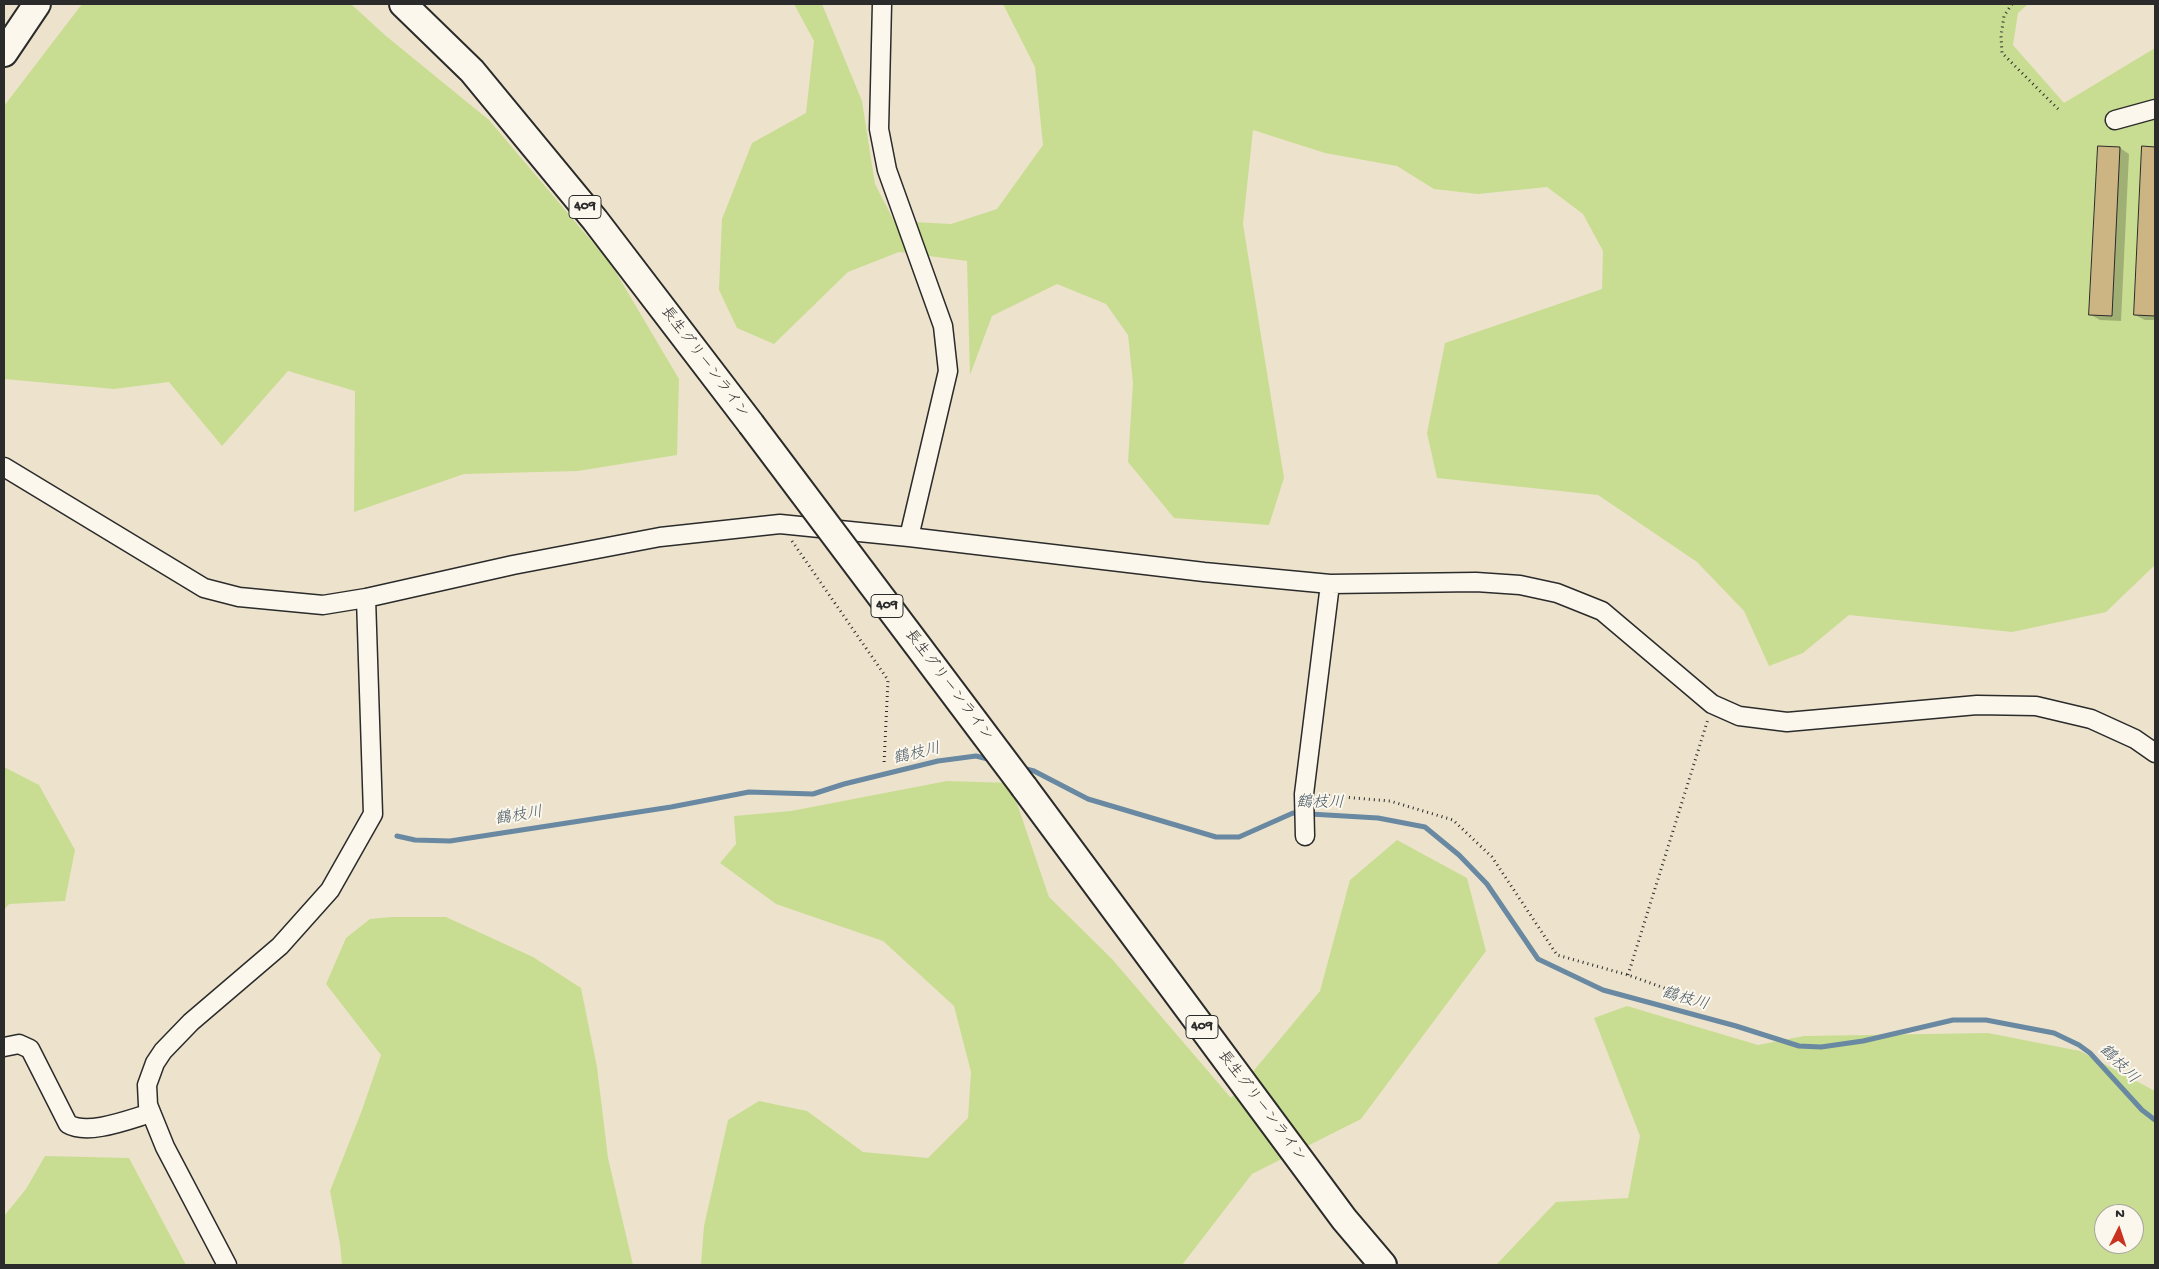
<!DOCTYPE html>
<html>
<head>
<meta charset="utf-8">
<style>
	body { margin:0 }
	#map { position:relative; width:2159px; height:1269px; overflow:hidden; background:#ede3cc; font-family:"Gochi Hand",sans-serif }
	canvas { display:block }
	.frame { position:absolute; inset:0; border:5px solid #2b2b2b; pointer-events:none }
	.north { position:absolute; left:2094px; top:1204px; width:50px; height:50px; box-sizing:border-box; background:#fbf7ec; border:1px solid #a8a59f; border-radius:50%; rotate:4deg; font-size:14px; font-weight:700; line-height:20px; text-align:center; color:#2b2b2b }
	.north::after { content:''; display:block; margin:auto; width:18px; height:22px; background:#c8321e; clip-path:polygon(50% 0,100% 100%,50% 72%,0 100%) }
</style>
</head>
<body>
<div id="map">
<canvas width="2159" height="1269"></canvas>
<div class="frame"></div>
<div class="north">N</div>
</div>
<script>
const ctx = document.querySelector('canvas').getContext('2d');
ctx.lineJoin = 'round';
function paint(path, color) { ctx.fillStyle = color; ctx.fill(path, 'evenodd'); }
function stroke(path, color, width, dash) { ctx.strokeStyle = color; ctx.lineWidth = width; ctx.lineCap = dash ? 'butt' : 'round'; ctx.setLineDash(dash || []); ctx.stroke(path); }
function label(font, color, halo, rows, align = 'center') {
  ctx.font = font + ' "Gochi Hand","Klee One",sans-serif'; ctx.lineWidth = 4; ctx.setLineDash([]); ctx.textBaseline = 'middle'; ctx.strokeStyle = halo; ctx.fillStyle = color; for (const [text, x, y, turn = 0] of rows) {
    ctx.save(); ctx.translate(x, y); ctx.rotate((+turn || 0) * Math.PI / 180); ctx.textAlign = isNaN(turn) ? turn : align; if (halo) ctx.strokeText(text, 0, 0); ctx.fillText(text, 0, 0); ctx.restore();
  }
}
const green = new Path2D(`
	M 82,4 L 351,4 L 386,36 L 489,120 L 611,264 L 679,379 L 677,455 L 578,471 L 464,474 L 354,512 L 355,391 L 288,371 L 222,446 L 169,382 L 114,389 L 4,379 L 4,106 Z
	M 794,4 L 822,4 L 862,101 L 875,184 L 894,221 L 951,224 L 997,209 L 1043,145 L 1035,67 L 1003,4 L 2028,4 L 2018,13 L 2013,45 L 2064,103 L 2155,48 L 2155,565 L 2106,612 L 2012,632 L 1849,615 L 1803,653 L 1769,666 L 1744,611 L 1697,562 L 1598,495 L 1437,478 L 1427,433 L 1445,343 L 1602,289 L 1603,251 L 1583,214 L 1547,187 L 1478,194 L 1434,189 L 1397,166 L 1325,153 L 1253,130 L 1243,224 L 1284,478 L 1269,525 L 1174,518 L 1128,462 L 1133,383 L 1128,335 L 1106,304 L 1057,284 L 992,316 L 970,375 L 967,261 L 899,252 L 848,272 L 774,344 L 737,328 L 719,290 L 722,219 L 752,143 L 806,113 L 814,41 Z
	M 4,767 L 39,785 L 75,850 L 65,901 L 9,904 L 4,910 Z
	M 947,781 L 1010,783 L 1049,897 L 1112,959 L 1231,1098 L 1320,991 L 1350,880 L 1397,840 L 1467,878 L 1486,951 L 1361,1119 L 1252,1174 L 1182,1265 L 701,1265 L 704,1226 L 728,1120 L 759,1101 L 807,1111 L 863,1152 L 928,1158 L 968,1118 L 971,1072 L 954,1006 L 883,941 L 776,904 L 720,863 L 736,844 L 734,816 L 791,811 Z
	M 391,917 L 446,917 L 533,957 L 581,988 L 597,1067 L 608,1158 L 633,1265 L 342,1265 L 340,1244 L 330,1191 L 362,1110 L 381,1055 L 326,984 L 346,938 L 370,919 Z
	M 1627,1006 L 1758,1045 L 1804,1036 L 1988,1033 L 2080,1051 L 2155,1091 L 2155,1265 L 1496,1265 L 1556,1202 L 1628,1198 L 1640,1136 L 1594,1018 ZM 2104,1214 L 2134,1214 L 2134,1244 L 2104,1244 Z
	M 45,1156 L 129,1158 L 186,1265 L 4,1265 L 4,1216 L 26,1189 Z`);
const shadow = new Path2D(`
	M 2099,147 L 2120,148 L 2129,154 L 2121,321 L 2100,320 L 2091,315 Z
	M 2143,147 L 2155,148 L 2155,320 L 2145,320 L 2135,315 Z`);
const stream = new Path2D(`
	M 1022,768 L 1034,771 L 1088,799 L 1216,837 L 1239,837 L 1293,813 L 1378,818 L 1425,827 L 1459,855 L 1487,884 L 1538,959 L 1603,990 L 1736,1026 L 1799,1046 L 1821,1047 L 1863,1041 L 1953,1020 L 1986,1020 L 2054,1033 L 2079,1045 L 2090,1053 L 2142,1110 L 2155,1120
	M 397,836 L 415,840 L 450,841 L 671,807 L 749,792 L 813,794 L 844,784 L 938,761 L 976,756 L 992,760`);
const building = new Path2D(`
	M 2098,146 L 2120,147 L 2112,316 L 2089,315 Z
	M 2142,146 L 2155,147 L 2155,316 L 2134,315 Z`);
const path = new Path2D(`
	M 2012,4 L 2004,16 L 2001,36 L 2002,53 L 2058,109
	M 792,541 L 888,680 L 884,764
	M 1319,795 L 1390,801 L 1453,820 L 1492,857 L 1557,955 L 1628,975 L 1692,998
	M 1628,975 L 1708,719`);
const minor = new Path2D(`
	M 882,4 L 879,129 L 887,170 L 943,326 L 948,371 L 909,537
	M 2115,120 L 2155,109
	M 4,467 L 204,588 L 239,597 L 323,605 L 366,598 L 513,565 L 660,537 L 780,524 L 909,537 L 1204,572 L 1330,584 L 1476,582 L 1520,585 L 1557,593 L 1602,611 L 1712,704 L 1739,716 L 1787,722 L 1977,705 L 2036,706 L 2091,719 L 2135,739 L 2155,753
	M 1305,836 L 1304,794 L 1330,584
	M 4,1047 L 19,1044 L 30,1049 L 68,1124 C 88,1136 130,1119 151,1113
	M 227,1265 L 165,1147 L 148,1105 L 147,1085 L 155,1063 L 163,1051 L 191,1022 L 280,946 L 330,890 L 373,814 L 366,598`);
const highway = new Path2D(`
	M 403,4 L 472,71 L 595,220 L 751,424
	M 4,53 L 37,4
	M 1024,787 L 1344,1219 L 1383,1265`);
const highwayBridge = new Path2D(`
	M 751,424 L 1024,787`);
const shields = [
	[585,207,32],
	[887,606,32],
	[1202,1027,32]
];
const shieldNames = [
	["409",585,207],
	["409",887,606],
	["409",1202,1027]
];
const streetNames = [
	["長生グリーンライン",704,363,53],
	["長生グリーンライン",948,686,53],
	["長生グリーンライン",1261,1107,53]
];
const waterNames = [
	["鶴枝川",917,755,-13],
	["鶴枝川",1320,804,1],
	["鶴枝川",519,817,-9],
	["鶴枝川",1685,1000,16],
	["鶴枝川",2118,1065,45]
];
paint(green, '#c8dd92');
paint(shadow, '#0003');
stroke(stream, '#6988a1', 5);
paint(building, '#ccb483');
stroke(building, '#2b2b2b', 1);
stroke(minor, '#2b2b2b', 21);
stroke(highway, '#2b2b2b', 30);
stroke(path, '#2b2b2b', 3, [1, 4]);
stroke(minor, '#fbf7ec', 18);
stroke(highway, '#fbf7ec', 26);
stroke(highwayBridge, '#2b2b2b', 30, []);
stroke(highwayBridge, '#fbf7ec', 26);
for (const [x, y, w] of shields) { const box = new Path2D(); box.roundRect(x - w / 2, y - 11.5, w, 23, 4); ctx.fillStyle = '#fbf7ec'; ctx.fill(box); stroke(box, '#2b2b2b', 1); }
label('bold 14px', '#2b2b2b', null, shieldNames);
label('15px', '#2b2b2b', '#fbf7ec', streetNames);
label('italic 16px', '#4a5a66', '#fbf7ec', waterNames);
</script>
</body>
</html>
